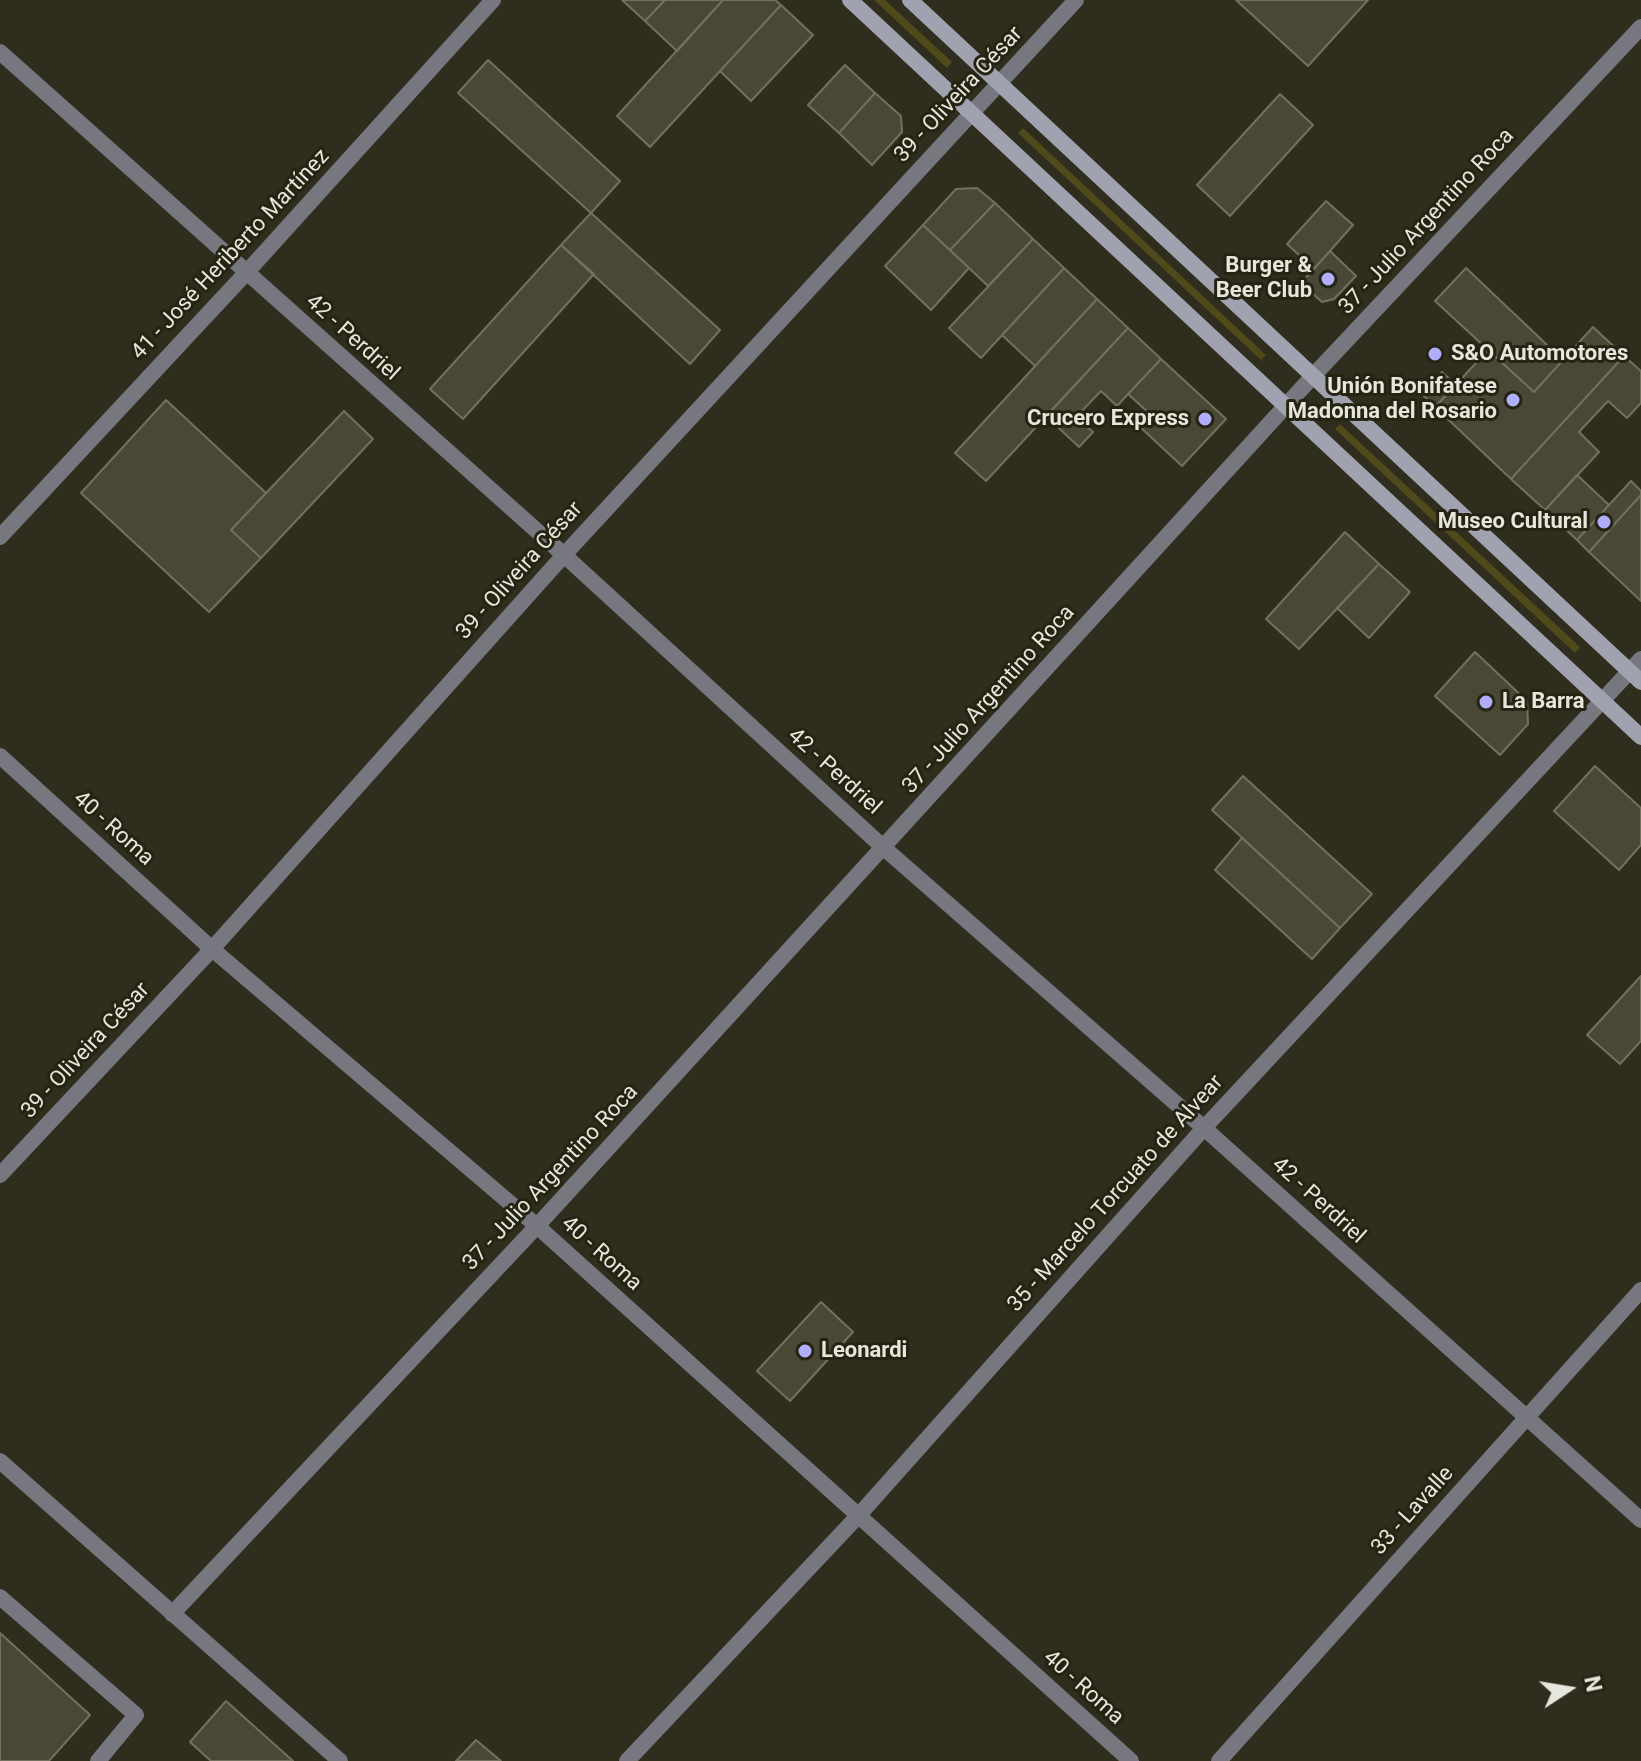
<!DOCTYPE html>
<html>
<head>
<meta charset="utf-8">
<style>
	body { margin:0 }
	#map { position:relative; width:1641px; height:1761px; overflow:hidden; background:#2f2d1d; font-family:Roboto,sans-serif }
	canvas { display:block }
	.north { position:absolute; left:1529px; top:1649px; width:80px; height:80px; -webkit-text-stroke:6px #252413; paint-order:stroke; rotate:78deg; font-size:22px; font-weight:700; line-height:32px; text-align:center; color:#e7e6dc }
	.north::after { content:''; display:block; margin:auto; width:28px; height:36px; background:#e7e6dc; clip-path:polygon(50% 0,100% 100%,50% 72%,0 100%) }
</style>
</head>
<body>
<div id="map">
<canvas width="1641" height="1761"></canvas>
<div class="north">N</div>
</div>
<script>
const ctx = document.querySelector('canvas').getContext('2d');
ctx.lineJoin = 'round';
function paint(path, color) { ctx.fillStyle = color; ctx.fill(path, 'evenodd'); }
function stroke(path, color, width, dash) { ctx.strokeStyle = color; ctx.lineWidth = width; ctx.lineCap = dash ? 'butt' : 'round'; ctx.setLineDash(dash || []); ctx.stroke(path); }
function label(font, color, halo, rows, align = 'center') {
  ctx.font = font + ' Roboto,sans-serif'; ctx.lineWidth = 6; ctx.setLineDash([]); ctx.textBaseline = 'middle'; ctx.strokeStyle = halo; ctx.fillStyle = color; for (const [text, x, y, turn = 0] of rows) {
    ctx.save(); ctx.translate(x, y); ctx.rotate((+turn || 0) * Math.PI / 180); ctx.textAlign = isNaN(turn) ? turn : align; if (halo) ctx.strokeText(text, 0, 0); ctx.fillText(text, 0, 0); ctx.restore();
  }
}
const green = new Path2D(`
	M 874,0 L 885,0 L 952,62 L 947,68 Z
	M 1023,128 L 1266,355 L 1261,360 L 1018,133 Z
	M 1340,424 L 1580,647 L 1575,653 L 1335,429 Z`);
const building = new Path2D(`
	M 622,0 L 665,0 L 645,21 Z
	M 665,0 L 723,0 L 677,51 L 645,21 Z
	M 723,0 L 775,0 L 781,5 L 650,147 L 617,116 Z
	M 1236,0 L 1368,0 L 1308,66 Z
	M 781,5 L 813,35 L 751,101 L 720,71 Z
	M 488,60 L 620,181 L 591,213 L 458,93 Z
	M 845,65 L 875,93 L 839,133 L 808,105 Z
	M 875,93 L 901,116 L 902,132 L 872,165 L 839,133 Z
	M 1280,94 L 1313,125 L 1230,216 L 1197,185 Z
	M 977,188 L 995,203 L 950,250 L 923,225 L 956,189 Z
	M 1326,201 L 1353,225 L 1314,269 L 1287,244 Z
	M 995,203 L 1033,239 L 988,286 L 950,250 Z
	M 591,213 L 720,330 L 690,364 L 561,245 Z
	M 923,225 L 969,268 L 931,310 L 885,266 Z
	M 1033,239 L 1064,268 L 981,358 L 949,328 Z
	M 561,245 L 594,274 L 463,419 L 430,389 Z
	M 1330,251 L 1356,276 L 1334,299 L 1322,302 L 1301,283 Z
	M 1064,268 L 1097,299 L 1035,366 L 1002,335 Z
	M 1466,268 L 1563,360 L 1534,392 L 1435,301 Z
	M 1097,299 L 1128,328 L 986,481 L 955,453 Z
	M 1593,327 L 1624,356 L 1511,479 L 1435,407 L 1488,350 L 1534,392 Z
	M 1128,328 L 1161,359 L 1117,406 L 1101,391 L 1076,417 L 1093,432 L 1079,447 L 1046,416 Z
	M 1624,356 L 1641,371 L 1641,403 L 1627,418 L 1608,401 L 1579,432 L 1599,452 L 1545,510 L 1511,479 Z
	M 1161,359 L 1226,419 L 1182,466 L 1139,426 L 1150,414 L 1128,394 Z
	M 1442,372 L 1456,385 L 1435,407 L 1422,394 Z
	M 166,400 L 266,493 L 231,530 L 261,558 L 209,612 L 81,493 Z
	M 344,411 L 373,439 L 261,558 L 231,530 Z
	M 1577,475 L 1609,505 L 1577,540 L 1545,510 Z
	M 1631,481 L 1641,491 L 1641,495 L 1589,552 L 1577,540 Z
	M 1641,495 L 1641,601 L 1589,552 Z
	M 1345,532 L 1379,564 L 1299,649 L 1266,619 Z
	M 1379,564 L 1410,592 L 1369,638 L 1337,608 Z
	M 1475,652 L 1527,701 L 1528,724 L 1500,755 L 1435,696 Z
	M 1595,766 L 1641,808 L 1641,845 L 1619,870 L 1554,811 Z
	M 1243,776 L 1372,894 L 1340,928 L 1212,810 Z
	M 1242,838 L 1340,928 L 1312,959 L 1215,870 Z
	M 1641,976 L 1641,1041 L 1620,1064 L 1587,1035 Z
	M 821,1302 L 853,1332 L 790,1401 L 757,1371 Z
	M 0,1633 L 90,1715 L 49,1761 L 0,1761 Z
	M 226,1701 L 293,1761 L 211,1761 L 190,1742 Z
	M 476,1740 L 501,1761 L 456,1761 Z`);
const lane = new Path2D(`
	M 0,1597 L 136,1715 L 98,1761`);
const street = new Path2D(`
	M 0,52 L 564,555 L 884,848 L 1204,1128 L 1641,1520
	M 0,537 L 246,273 L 493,0
	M 0,756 L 212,949 L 537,1226 L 1131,1761
	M 0,1175 L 212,949 L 564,555 L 1076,0
	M 0,1461 L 340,1761
	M 172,1614 L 537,1226 L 1313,376 L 1641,27
	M 627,1761 L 859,1515 L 1204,1128 L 1641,659
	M 1219,1761 L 1641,1290`);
const secondary = new Path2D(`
	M 850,0 L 1641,737
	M 910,0 L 1641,682`);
const markers = [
	[1328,279,8,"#b0aefa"],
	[1435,354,8,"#b0aefa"],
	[1513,400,8,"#b0aefa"],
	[1205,419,8,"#b0aefa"],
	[1604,522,8,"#b0aefa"],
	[1486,702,8,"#b0aefa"],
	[805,1351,8,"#b0aefa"]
];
const streetNames = [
	["39 - Oliveira César",959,95,-47],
	["37 - Julio Argentino Roca",1427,222,-47],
	["41 - José Heriberto Martínez",231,255,-47],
	["42 - Perdriel",352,338,42],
	["39 - Oliveira César",520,571,-48],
	["37 - Julio Argentino Roca",989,700,-48],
	["42 - Perdriel",834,772,42],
	["40 - Roma",113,829,42],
	["39 - Oliveira César",86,1051,-47],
	["37 - Julio Argentino Roca",551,1178,-47],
	["35 - Marcelo Torcuato de Alvear",1116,1194,-48],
	["42 - Perdriel",1318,1201,42],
	["40 - Roma",601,1254,42],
	["33 - Lavalle",1413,1511,-48],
	["40 - Roma",1083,1688,42]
];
const poiNames = [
	["Burger &",1312,266],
	["Beer Club",1312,291],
	["S&O Automotores",1451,354,"left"],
	["Unión Bonifatese",1497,387],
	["Madonna del Rosario",1497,412],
	["Crucero Express",1189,419],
	["Museo Cultural",1588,522],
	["La Barra",1502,702,"left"],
	["Leonardi",821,1351,"left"]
];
paint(green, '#4f4a1a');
paint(building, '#494736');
stroke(building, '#72715e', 2);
stroke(lane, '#777780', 16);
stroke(street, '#777780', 16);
stroke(secondary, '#a1a2af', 16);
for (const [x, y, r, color] of markers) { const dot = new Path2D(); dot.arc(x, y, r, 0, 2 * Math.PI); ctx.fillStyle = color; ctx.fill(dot); stroke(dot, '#252413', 3); }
label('22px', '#e7e6dc', '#252413', streetNames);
label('bold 22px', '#e7e6dc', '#252413', poiNames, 'right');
</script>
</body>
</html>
